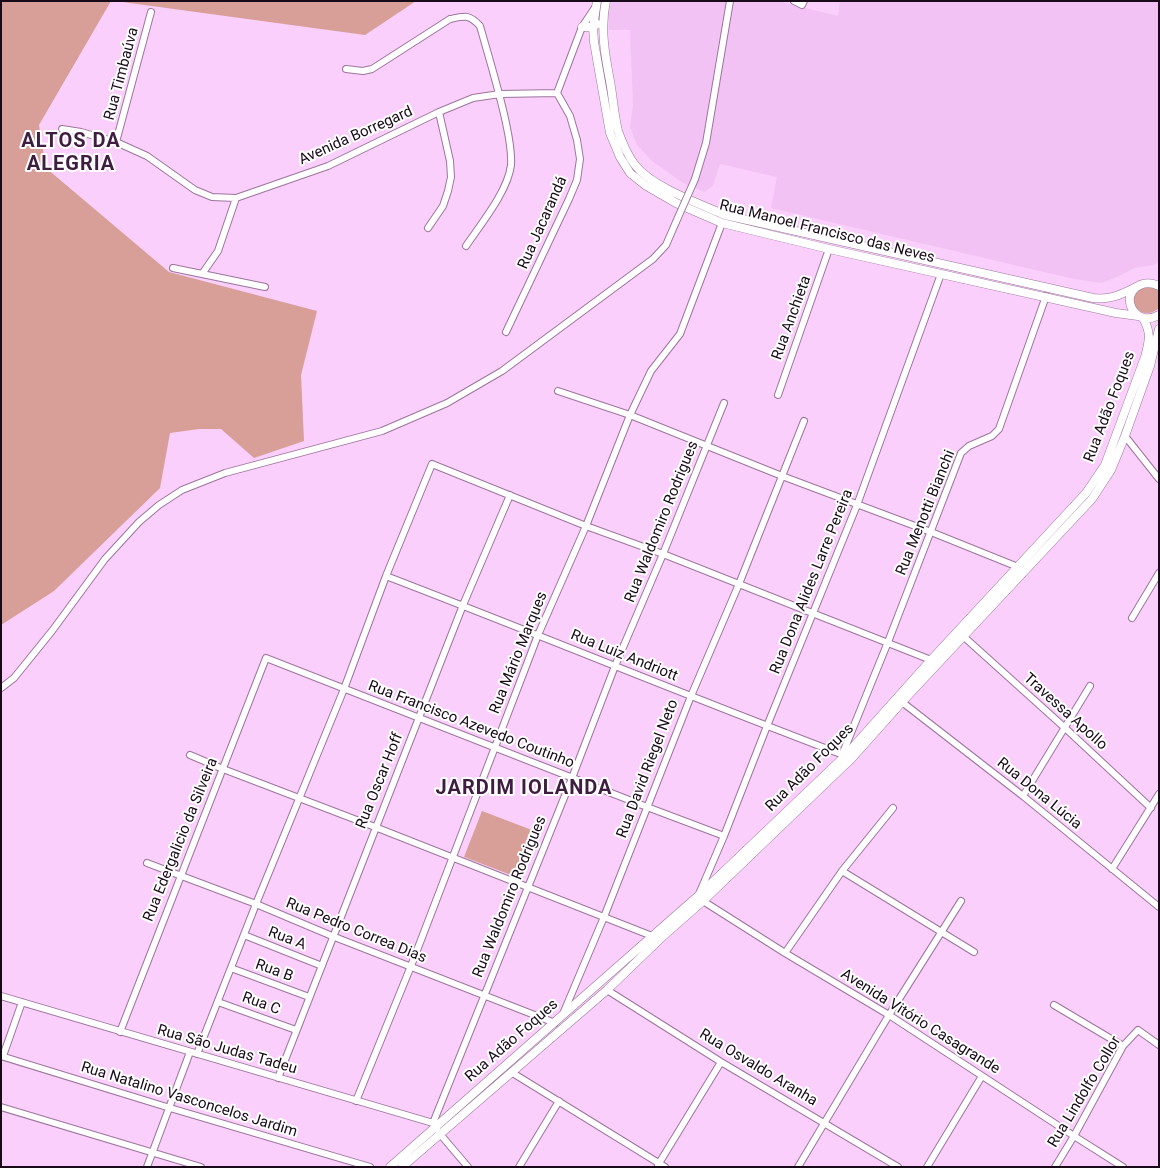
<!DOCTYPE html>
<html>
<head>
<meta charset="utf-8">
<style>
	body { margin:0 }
	#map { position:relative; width:1160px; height:1168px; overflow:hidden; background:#facffb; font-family:Roboto,sans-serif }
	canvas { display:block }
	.frame { position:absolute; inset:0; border:2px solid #190a19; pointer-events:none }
</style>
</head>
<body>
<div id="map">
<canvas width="1160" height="1168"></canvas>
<div class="frame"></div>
</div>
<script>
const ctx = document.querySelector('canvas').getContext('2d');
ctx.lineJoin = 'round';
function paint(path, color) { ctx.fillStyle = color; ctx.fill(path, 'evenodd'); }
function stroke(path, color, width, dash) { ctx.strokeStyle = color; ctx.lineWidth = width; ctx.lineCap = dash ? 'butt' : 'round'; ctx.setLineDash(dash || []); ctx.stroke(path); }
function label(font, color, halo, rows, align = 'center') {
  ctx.font = font + ' Roboto,sans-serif'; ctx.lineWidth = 4; ctx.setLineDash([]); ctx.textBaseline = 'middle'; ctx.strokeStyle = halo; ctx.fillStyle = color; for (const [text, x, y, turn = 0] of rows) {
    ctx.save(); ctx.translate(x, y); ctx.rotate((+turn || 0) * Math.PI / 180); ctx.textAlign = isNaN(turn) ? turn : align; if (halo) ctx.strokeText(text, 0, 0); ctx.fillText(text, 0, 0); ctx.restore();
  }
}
const built = new Path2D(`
	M 612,1 L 778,1 L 838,16 L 840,1 L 1159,1 L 1159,262 L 1156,264 L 1153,265 L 1135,268 L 1115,278 L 1101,283 L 1074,279 L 771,208 L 777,177 L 720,164 L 713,186 L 704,192 L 683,183 L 652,161 L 637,145 L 630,127 L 633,105 L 630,30 L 609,30 L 608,15 Z`);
const green = new Path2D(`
	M 1,1 L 111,1 L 39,125 L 46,168 L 169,272 L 317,311 L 301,375 L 304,441 L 254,458 L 221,429 L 199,429 L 170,433 L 160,488 L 54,591 L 1,625 Z
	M 115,1 L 416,1 L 365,35 Z
	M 1142,286 L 1155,287 L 1159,290 L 1159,308 C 1144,322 1126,304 1136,292 C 1137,289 1140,288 1142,286 Z
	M 482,811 L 537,832 L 519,878 L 464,857 Z`);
const minor = new Path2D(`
	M 794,1 L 802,5 L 804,1
	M 346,69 L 363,71 L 372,69 L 450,19 C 465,16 469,14 480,26 C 489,58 499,90 506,123 C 509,137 512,151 511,165 C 508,191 481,224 466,246
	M 557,93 L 582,27 L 596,6
	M 62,129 L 81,132 L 116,142 L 147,156 L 195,190 L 212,197 L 236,198 L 328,166 L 439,112 L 473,98 L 500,94 L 557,93
	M 116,142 L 151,12
	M 695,179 L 706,143 L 730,1
	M 428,228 L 443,206 L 448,191 L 451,177 L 450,161 L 439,112
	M 173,268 L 265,287
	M 202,274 L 218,251 L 236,198
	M 506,332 L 569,199 L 577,180 L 580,159 L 577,140 L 570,116 L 557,93
	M 558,391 L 630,415 L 782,476 L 931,532 L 1018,567
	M 778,395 L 829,249
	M 1125,436 L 1159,479
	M 386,576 C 540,635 692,698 846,756
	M 1132,618 L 1159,573
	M 963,636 L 1064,727 L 1151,808
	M 1,688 L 14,678 L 52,631 L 105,559 L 139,522 L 159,505 L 182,490 L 225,473 L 382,431 L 447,403 L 502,371 L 653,259 L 666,245 L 676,222
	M 902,702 L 1023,796 L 1159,907
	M 190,755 L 223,769 L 375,827 L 652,936
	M 842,755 L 888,642 L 961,453 L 969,446 L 992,436 L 999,429 L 1046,296
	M 1023,796 L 1090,686
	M 147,863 L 256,904 L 332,936 L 555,1023
	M 1112,869 L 1159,794
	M 842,871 L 974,952
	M 699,894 L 724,836 L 767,726 L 857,505 L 941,274
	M 703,901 L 785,953 L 889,1015 L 1074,1136 L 1123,1167
	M 244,935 L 322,966
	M 785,953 L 842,871 L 893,808
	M 231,968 L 309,997
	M 607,990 L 721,1062 L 898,1167
	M 1,996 L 433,1123 L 440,1134 L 468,1167
	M 218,1002 L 296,1030
	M 1054,1005 L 1123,1046
	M 563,1014 L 604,917 L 691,696 L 739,584 L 804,421
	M 120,1032 L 266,658 L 647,807 L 724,836
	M 197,1054 L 256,904 L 344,689 L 386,576 L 432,464 L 586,526 L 663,554 L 931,660
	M 1,1056 L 170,1108 L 370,1167
	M 3,1056 L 22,1002
	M 511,1072 L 665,1167
	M 278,1078 L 463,605 L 510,495
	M 356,1101 L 411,966 L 538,635 L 586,526 L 630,415 L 651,371 L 680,334 L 722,223
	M 1,1107 L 201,1167
	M 433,1123 L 572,778 L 615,666 L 663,554 L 724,403
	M 658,1165 L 721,1062
	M 147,1167 L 190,1052
	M 519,1167 L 559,1101
	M 798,1167 L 889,1015 L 961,901
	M 927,1167 L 982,1076
	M 1055,1167 L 1074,1136 L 1123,1046 L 1138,1030 L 1159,1045`);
const major = new Path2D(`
	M 597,1 L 593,27 L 594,42 L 610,133 L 620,157 L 630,173 L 645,185 L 676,203 L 722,223 L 829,249 L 1116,313 L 1138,316
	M 606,1 C 600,28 605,55 610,81 C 613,97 614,115 618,131 C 622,142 627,155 635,165 C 652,187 700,204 725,215 L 1093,298 C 1111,300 1120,295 1136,287
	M 582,27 L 593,27 L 597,24
	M 1159,286 C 1153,283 1147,282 1140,285 C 1118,295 1135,329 1159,315
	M 390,1167 L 698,896 L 845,756 L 931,660 L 1086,493 L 1105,465 L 1145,357 C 1149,341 1152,334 1143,318
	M 402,1167 L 607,990 L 660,939 L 703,901 L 852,758 L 902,702 L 1092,499 L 1111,470 L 1125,436 L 1150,366 L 1159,329`);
const minorBridge = new Path2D(`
	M 676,222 L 695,179`);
const streetNames = [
	["Rua Timbaúva",122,74,-75],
	["Avenida Borregard",356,136,-24],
	["Rua Jacarandá",543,223,-66],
	["Rua Manoel Francisco das Neves",827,232,14],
	["Rua Anchieta",792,318,-70],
	["Rua Adão Foques",1110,407,-69],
	["Rua Menotti Bianchi",926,513,-68],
	["Rua Waldomiro Rodrigues",662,522,-68],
	["Rua Dona Alides Larre Pereira",812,582,-68],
	["Rua Mário Marques",519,653,-68],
	["Rua Luiz Andriott",624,656,22],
	["Travessa Apollo",1065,712,42],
	["Rua Francisco Azevedo Coutinho",471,725,21],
	["Rua Adão Foques",810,768,-45],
	["Rua David Riegel Neto",648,769,-69],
	["Rua Oscar Hoff",380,781,-68],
	["Rua Dona Lúcia",1039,794,39],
	["Rua Edergalicio da Silveira",181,840,-68],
	["Rua Waldomiro Rodrigues",510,897,-68],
	["Rua Pedro Correa Dias",356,931,22],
	["Rua A",287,939,21],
	["Rua B",274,971,20],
	["Rua C",261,1004,20],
	["Avenida Vitório Casagrande",920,1022,32],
	["Rua Adão Foques",512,1041,-41],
	["Rua São Judas Tadeu",227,1050,16],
	["Rua Osvaldo Aranha",758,1068,31],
	["Rua Lindolfo Collor",1085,1092,-59],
	["Rua Natalino Vasconcelos Jardim",189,1100,17]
];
const districtNames = [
	["ALTOS DA",71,142],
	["ALEGRIA",71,165],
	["JARDIM IOLANDA",524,789]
];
paint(built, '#f2c2f4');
paint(green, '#d89e98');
stroke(minor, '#9c759d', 8);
stroke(major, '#9c759d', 9);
stroke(minor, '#fff', 6);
stroke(major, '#fff', 8);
stroke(minorBridge, '#9c759d', 8, []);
stroke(minorBridge, '#fff', 6);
label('15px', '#190a19', '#fff', streetNames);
ctx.letterSpacing = '1px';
label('bold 20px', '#3e1d40', '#fff', districtNames);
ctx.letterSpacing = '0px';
</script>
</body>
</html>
